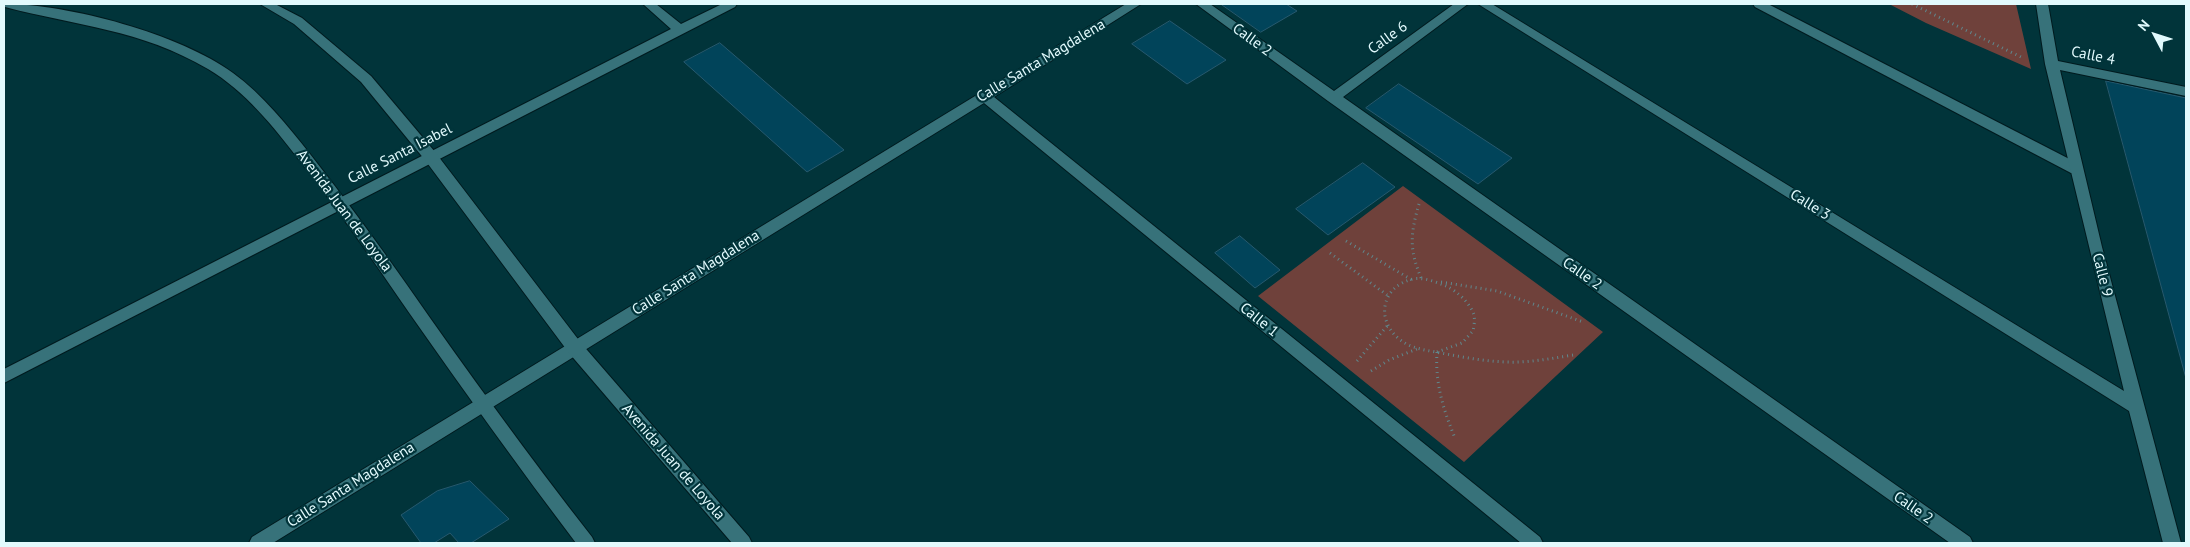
<!DOCTYPE html>
<html>
<head>
<meta charset="utf-8">
<style>
	body { margin:0 }
	#map { position:relative; width:2190px; height:547px; overflow:hidden; background:#01343a; font-family:"PT Sans",sans-serif }
	canvas { display:block }
	.frame { position:absolute; inset:0; border:5px solid #e2fafd; pointer-events:none }
	.north { position:absolute; left:2130px; top:10px; width:50px; height:50px; -webkit-text-stroke:4px #01343a; paint-order:stroke; rotate:310deg; font-size:14px; font-weight:700; line-height:20px; text-align:center; color:#e2fafd }
	.north::after { content:''; display:block; margin:auto; width:18px; height:22px; background:#e2fafd; clip-path:polygon(50% 0,100% 100%,50% 72%,0 100%) }
</style>
</head>
<body>
<div id="map">
<canvas width="2190" height="547"></canvas>
<div class="frame"></div>
<div class="north">N</div>
</div>
<script>
const ctx = document.querySelector('canvas').getContext('2d');
ctx.lineJoin = 'round';
function paint(path, color) { ctx.fillStyle = color; ctx.fill(path, 'evenodd'); }
function stroke(path, color, width, dash) { ctx.strokeStyle = color; ctx.lineWidth = width; ctx.lineCap = dash ? 'butt' : 'round'; ctx.setLineDash(dash || []); ctx.stroke(path); }
function label(font, color, halo, rows, align = 'center') {
  ctx.font = font + ' "PT Sans",sans-serif'; ctx.lineWidth = 4.5; ctx.setLineDash([]); ctx.textBaseline = 'middle'; ctx.strokeStyle = halo; ctx.fillStyle = color; for (const [text, x, y, turn = 0] of rows) {
    ctx.save(); ctx.translate(x, y); ctx.rotate((+turn || 0) * Math.PI / 180); ctx.textAlign = isNaN(turn) ? turn : align; if (halo) ctx.strokeText(text, 0, 0); ctx.fillText(text, 0, 0); ctx.restore();
  }
}
const green = new Path2D(`
	M 1889,4 L 2016,4 L 2031,69 L 1926,23 Z
	M 1403,186 L 1603,332 L 1464,462 L 1258,296 Z`);
const building = new Path2D(`
	M 1221,4 L 1286,4 L 1297,11 L 1261,32 Z
	M 1170,21 L 1226,60 L 1187,84 L 1132,44 Z
	M 720,43 L 844,150 L 807,172 L 684,62 Z
	M 2106,81 L 2186,98 L 2186,378 Z
	M 1399,84 L 1512,158 L 1478,184 L 1366,108 Z
	M 1363,163 L 1395,187 L 1328,235 L 1296,209 Z
	M 1240,236 L 1280,270 L 1255,288 L 1215,253 Z
	M 470,481 L 509,519 L 471,543 L 459,543 L 450,533 L 434,543 L 421,543 L 401,515 L 437,491 Z`);
const path = new Path2D(`
	M 1912,4 L 2021,57
	M 1419,204 C 1410,235 1409,250 1422,280
	M 1346,241 L 1412,280
	M 1330,253 L 1387,295
	M 1441,282 L 1497,291 L 1583,322
	M 1437,352 L 1462,343 L 1473,331 C 1474,326 1475,320 1474,315 C 1470,303 1457,291 1446,286 C 1436,282 1424,277 1413,279 C 1382,286 1375,319 1399,339 C 1411,349 1426,350 1441,353 C 1467,358 1494,363 1520,362 C 1538,361 1555,358 1573,355
	M 1437,352 C 1435,383 1443,409 1455,438
	M 1357,361 L 1388,325
	M 1371,371 L 1389,360 L 1417,349`);
const service = new Path2D(`
	M 1753,4 L 1768,4 L 2081,165 L 2083,169 L 2081,173 L 2071,173 L 1755,7 Z`);
const minor = new Path2D(`
	M 643,4 L 656,4 L 681,24 L 722,4 L 737,4 L 735,7 L 4,383 L 4,369 L 671,29 Z
	M 1126,4 L 1141,4 L 994,97 L 1540,537 L 1543,543 L 1521,543 L 984,103 L 273,543 L 249,543 L 252,537 Z
	M 1196,4 L 1210,4 L 1334,91 L 1454,4 L 1468,4 L 1343,97 L 1970,537 L 1973,543 L 1950,543 L 1328,101 Z
	M 1478,4 L 1492,4 L 2124,391 L 2045,64 L 2036,4 L 2048,4 L 2058,61 L 2186,87 L 2186,96 L 2060,70 L 2102,247 L 2181,543 L 2163,543 L 2129,411 Z`);
const tertiary = new Path2D(`
	M 4,4 C 69,4 180,34 233,73 C 263,95 287,125 310,154 C 344,197 376,241 407,285 C 467,371 528,455 592,537 L 595,543 L 576,543 C 519,468 464,391 410,314 C 374,262 339,210 300,161 C 273,126 245,91 208,69 C 140,29 77,26 5,7 Z
	M 260,4 L 275,4 L 302,18 L 371,76 L 435,152 L 581,343 L 749,537 L 752,543 L 732,543 L 569,353 L 425,160 L 361,82 L 294,24 Z`);
const streetNames = [
	["Calle 6",1388,38,-36],
	["Calle 2",1252,40,36],
	["Calle 4",2093,56,11],
	["Calle Santa Magdalena",1041,61,-31],
	["Calle Santa Isabel",400,154,-27],
	["Calle 3",1810,205,32],
	["Avenida Juan de Loyola",344,211,53],
	["Calle Santa Magdalena",696,273,-32],
	["Calle 2",1582,274,35],
	["Calle 9",2102,275,76],
	["Calle 1",1259,320,39],
	["Avenida Juan de Loyola",673,462,49],
	["Calle Santa Magdalena",351,485,-32],
	["Calle 2",1913,508,35]
];
paint(green, '#6f413b');
paint(building, '#01445a');
stroke(building, '#27596e', 1);
stroke(service, '#001a1e', 2);
stroke(minor, '#001a1e', 2);
stroke(tertiary, '#001a1e', 2);
stroke(path, '#60888d', 3, [1, 4]);
paint(service, '#37727a');
paint(minor, '#37727a');
paint(tertiary, '#37727a');
label('15px', '#e2fafd', '#01343a', streetNames);
</script>
</body>
</html>
